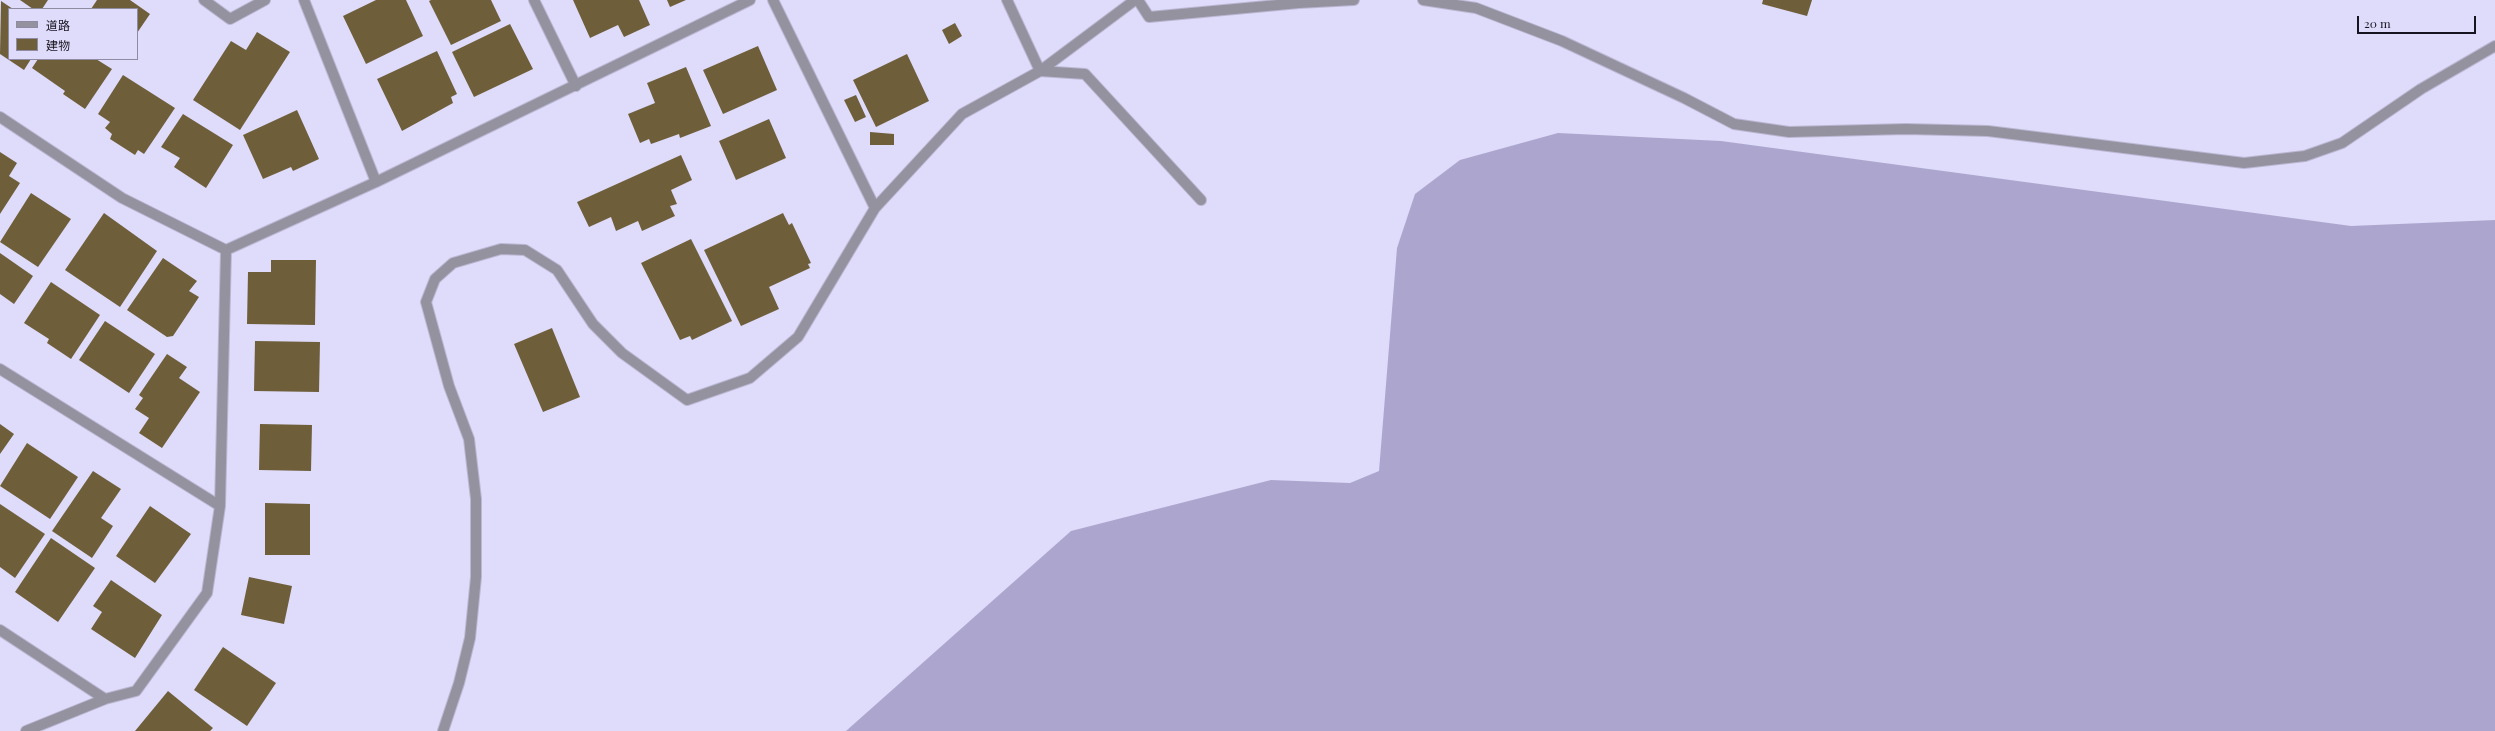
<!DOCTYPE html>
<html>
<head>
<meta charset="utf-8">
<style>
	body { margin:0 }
	#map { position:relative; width:2495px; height:731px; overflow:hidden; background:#dfdbfa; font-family:"Playfair Display","Noto Sans JP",serif }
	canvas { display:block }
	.legend { position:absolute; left:8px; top:8px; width:130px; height:52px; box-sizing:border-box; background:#dfdbfa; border:1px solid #8f8ba2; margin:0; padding:5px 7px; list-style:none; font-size:12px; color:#16141f }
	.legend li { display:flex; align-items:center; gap:8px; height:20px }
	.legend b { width:20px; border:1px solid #8f8ba2 }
	.scale { position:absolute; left:2357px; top:16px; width:119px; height:18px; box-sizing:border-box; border:2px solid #16141f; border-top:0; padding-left:5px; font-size:12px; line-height:14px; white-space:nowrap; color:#16141f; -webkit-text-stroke:3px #dfdbfa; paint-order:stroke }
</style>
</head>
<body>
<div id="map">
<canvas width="2495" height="731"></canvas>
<ul class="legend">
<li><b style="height:5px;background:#94929f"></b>道路</li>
<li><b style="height:11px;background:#6e5f3a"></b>建物</li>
</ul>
<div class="scale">20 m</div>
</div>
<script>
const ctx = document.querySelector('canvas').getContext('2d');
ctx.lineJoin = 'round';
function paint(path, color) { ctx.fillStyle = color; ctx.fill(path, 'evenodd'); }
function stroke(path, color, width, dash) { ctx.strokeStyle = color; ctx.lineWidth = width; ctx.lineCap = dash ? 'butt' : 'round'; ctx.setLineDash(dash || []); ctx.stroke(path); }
const forest = new Path2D(`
	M 1558,133 L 1721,141 L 2351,226 L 2495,220 L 2495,731 L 846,731 L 1071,531 L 1271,480 L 1350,483 L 1379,471 L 1397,248 L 1415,194 L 1460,160 Z`);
const building = new Path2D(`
	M 20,0 L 48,0 L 42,9 L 33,9 Z
	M 97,0 L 130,0 L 150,14 L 137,33 L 137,9 L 91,9 Z
	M 376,0 L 406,0 L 423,36 L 366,64 L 343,16 Z
	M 431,0 L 491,0 L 501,21 L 451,45 L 429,1 Z
	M 573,0 L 639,0 L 650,25 L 624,37 L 618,25 L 590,38 Z
	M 667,0 L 686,0 L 670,7 Z
	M 1763,0 L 1812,0 L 1807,16 L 1762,4 Z
	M 1,1 L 13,9 L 9,9 L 9,59 L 31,59 L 24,70 L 0,54 Z
	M 955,23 L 962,36 L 949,44 L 942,30 Z
	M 510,24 L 533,69 L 474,97 L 452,52 Z
	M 257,32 L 290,52 L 240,130 L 193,100 L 231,41 L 246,50 Z
	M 758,46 L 777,90 L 723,114 L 703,70 Z
	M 437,51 L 457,94 L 451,97 L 453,103 L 402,131 L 377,79 Z
	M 907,54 L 929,101 L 876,127 L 853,80 Z
	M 38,59 L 96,59 L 112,69 L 85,109 L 63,94 L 65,91 L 32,68 Z
	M 686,67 L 711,126 L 680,138 L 679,134 L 651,144 L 649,139 L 640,143 L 628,114 L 655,103 L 647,83 Z
	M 123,75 L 175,108 L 144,154 L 138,150 L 135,155 L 110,139 L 112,134 L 105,128 L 110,122 L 98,114 Z
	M 856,95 L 866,117 L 855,122 L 844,100 Z
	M 297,110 L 319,159 L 293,171 L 291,167 L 263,179 L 243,135 Z
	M 183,114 L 233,145 L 206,188 L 174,167 L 180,158 L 161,147 Z
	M 769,119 L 786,158 L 736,180 L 719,141 Z
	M 870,132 L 894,134 L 894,145 L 870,145 Z
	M 0,152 L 17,163 L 9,176 L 20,183 L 0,214 Z
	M 681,155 L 692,180 L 671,190 L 677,204 L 670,206 L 675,216 L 642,231 L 638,221 L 616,231 L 611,217 L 589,227 L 577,202 Z
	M 31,193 L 71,219 L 38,267 L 0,242 Z
	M 104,213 L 157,251 L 120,307 L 65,270 Z
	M 783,213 L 789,225 L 792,223 L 811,263 L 808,264 L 810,268 L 769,287 L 779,309 L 741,326 L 704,250 Z
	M 691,239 L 732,321 L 692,340 L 690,336 L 680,340 L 641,263 Z
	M 0,253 L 33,276 L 14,304 L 0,294 Z
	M 163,258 L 197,281 L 189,291 L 199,297 L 173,336 L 167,337 L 127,310 Z
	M 271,260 L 316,260 L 315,325 L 247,324 L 248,272 L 271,272 Z
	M 51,282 L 100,315 L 71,359 L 47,343 L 49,339 L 24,323 Z
	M 105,321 L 155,354 L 129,393 L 79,360 Z
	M 552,328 L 580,397 L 543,412 L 514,344 Z
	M 255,341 L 320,342 L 319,392 L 254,391 Z
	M 167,354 L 187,367 L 179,378 L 200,392 L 162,448 L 139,433 L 149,418 L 135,409 L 143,398 L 139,395 Z
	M 0,424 L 14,434 L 0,454 Z
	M 260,424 L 312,425 L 311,471 L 259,470 Z
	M 27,443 L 78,477 L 50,519 L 0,486 Z
	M 93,471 L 121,489 L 101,518 L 113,526 L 92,558 L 52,531 Z
	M 265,503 L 310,504 L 310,555 L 265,555 Z
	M 0,504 L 45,534 L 15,578 L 0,567 Z
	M 150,506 L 191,534 L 155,583 L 116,556 Z
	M 51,538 L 95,568 L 58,622 L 15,592 Z
	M 249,577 L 292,586 L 284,624 L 241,615 Z
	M 111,580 L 162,615 L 135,658 L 91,629 L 102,612 L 93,606 Z
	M 223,647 L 276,683 L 247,726 L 194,690 Z
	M 168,691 L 213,728 L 210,731 L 135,731 Z`);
const street = new Path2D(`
	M 204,0 L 230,19 L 265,0
	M 304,0 L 376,182
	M 534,0 L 576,86
	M 773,0 L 875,208
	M 1007,0 L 1040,71
	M 1138,0 L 1149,17 L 1299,3 L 1354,0
	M 1423,0 L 1476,8 L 1562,41 L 1684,98 L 1734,124 L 1789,132 L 1906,129 L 1988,131 L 2244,163 L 2305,156 L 2342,143 L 2421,89 L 2495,46
	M 1040,71 L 1085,74 L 1201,200
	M 0,117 L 122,198 L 226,250
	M 226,250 L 376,182 L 750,0
	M 0,369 L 220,506
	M 0,630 L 105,699
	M 26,731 L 105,699 L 136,691 L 207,593 L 220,506 L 226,250
	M 443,731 L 459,683 L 470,638 L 476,577 L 476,499 L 469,439 L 449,386 L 426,302 L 435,279 L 453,263 L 501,249 L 525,250 L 557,270 L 593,324 L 622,353 L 687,400 L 750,378 L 798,337 L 875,208 L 962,114 L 1040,71 L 1135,0`);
paint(forest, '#aca6ce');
paint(building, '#6e5f3a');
stroke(street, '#bbb7d3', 12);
stroke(street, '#94929f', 10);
</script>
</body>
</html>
